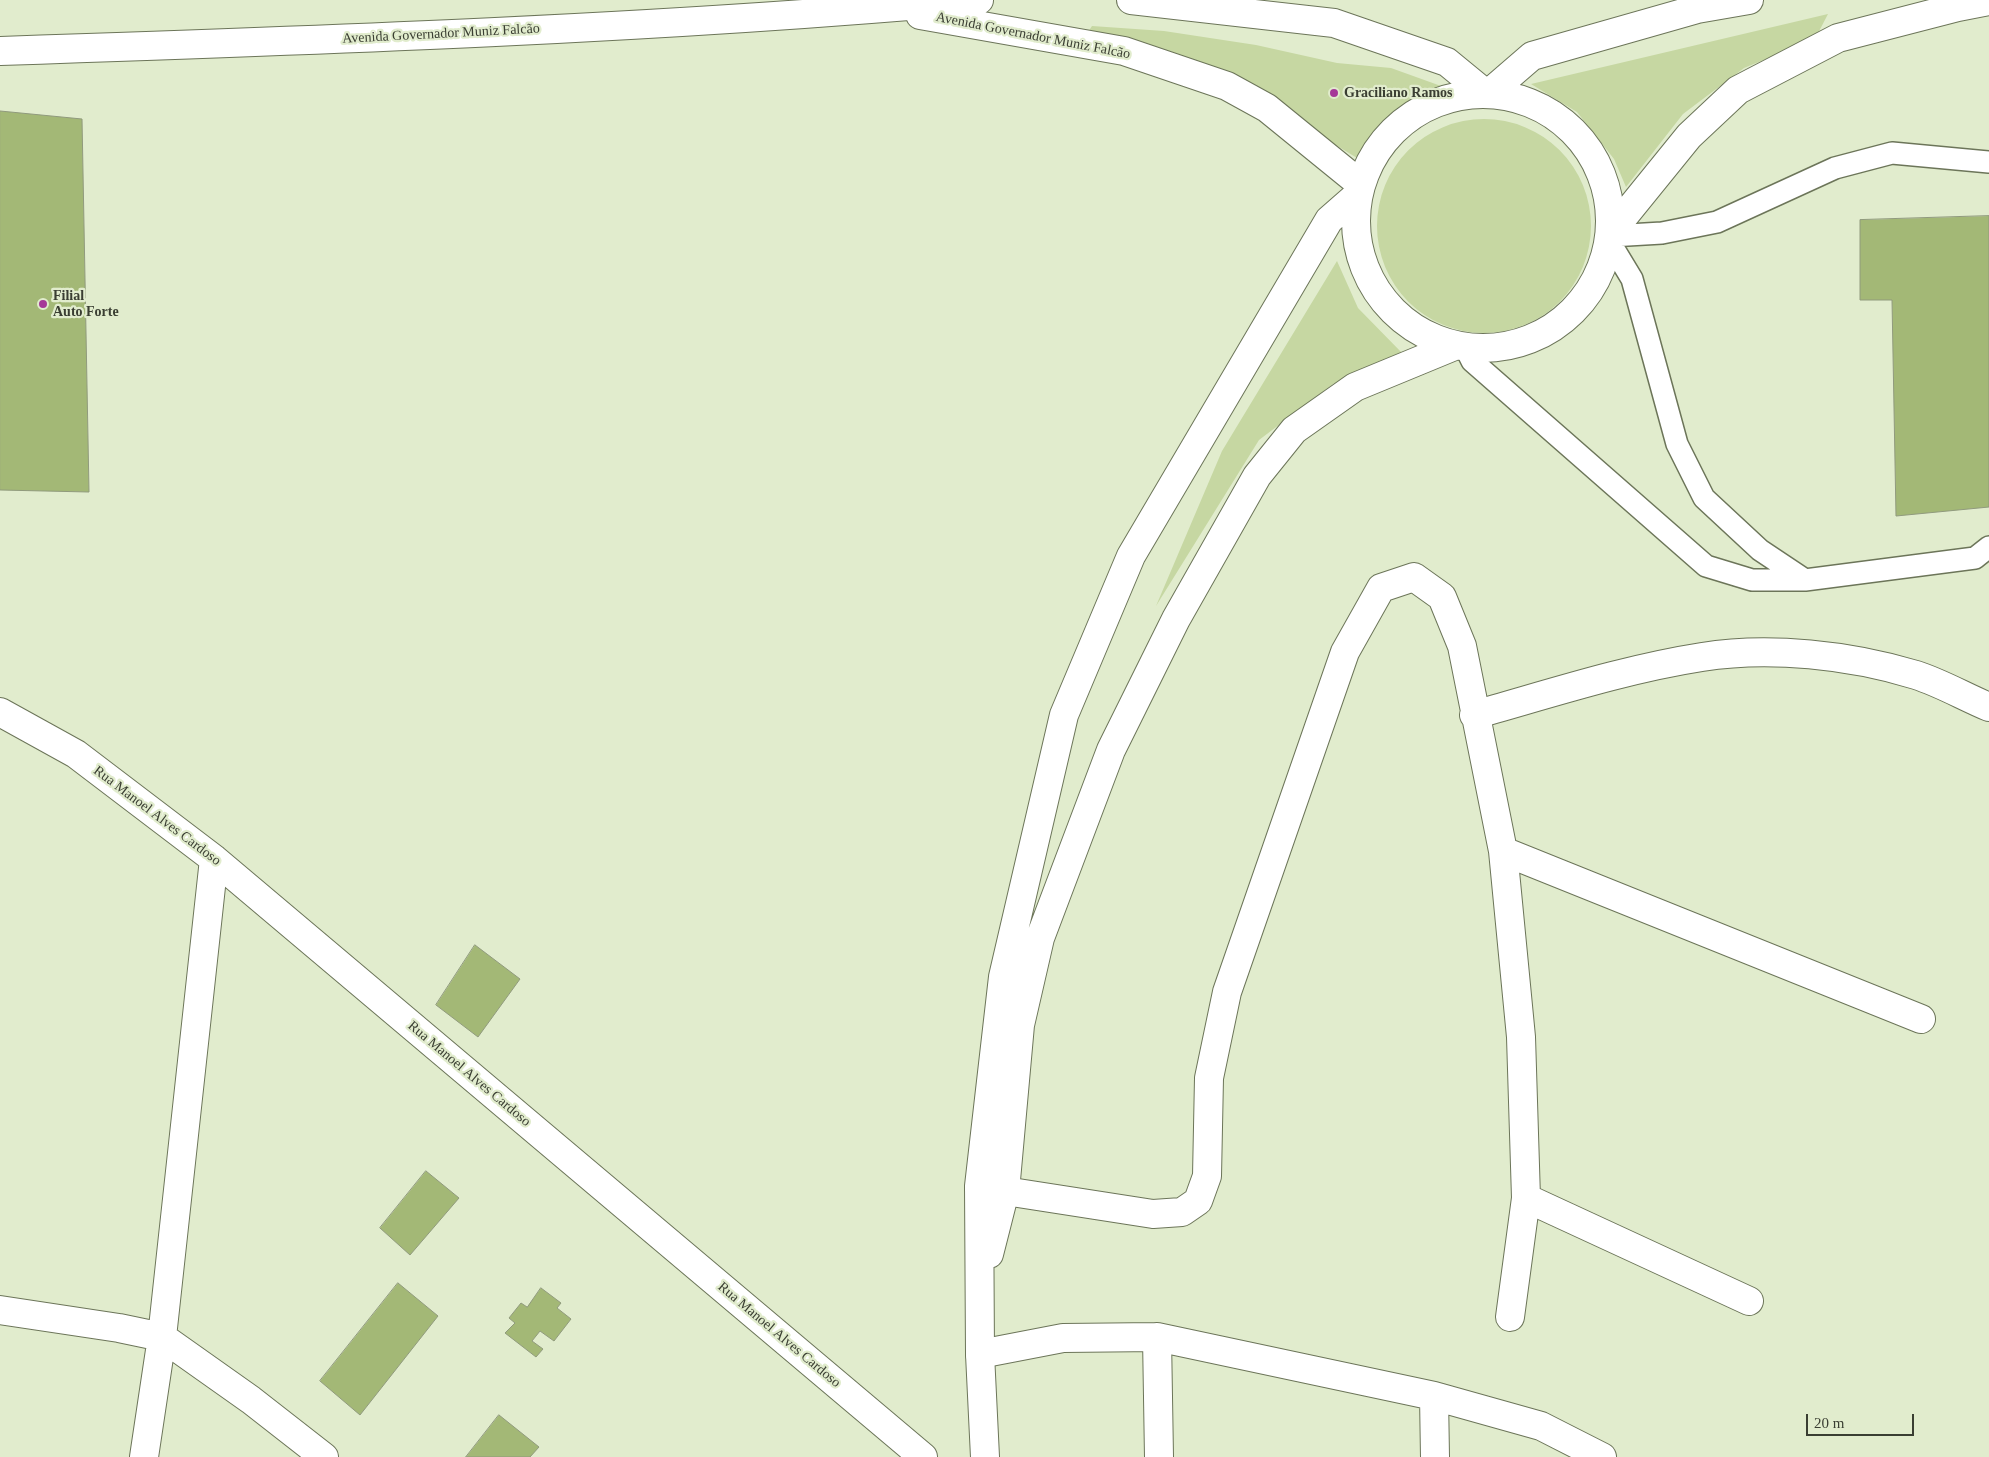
<!DOCTYPE html>
<html>
<head>
<meta charset="utf-8">
<style>
	body { margin:0 }
	#map { position:relative; width:1989px; height:1457px; overflow:hidden; background:#e1eccd; font-family:Georgia,serif }
	canvas { display:block }
	.scale { position:absolute; left:1806px; top:1414px; width:108px; height:22px; box-sizing:border-box; border:2px solid #3a3e32; border-top:0; padding-left:6px; font-size:15px; line-height:18px; white-space:nowrap; color:#3a3e32; -webkit-text-stroke:4px #e1eccd; paint-order:stroke }
</style>
</head>
<body>
<div id="map">
<canvas width="1989" height="1457"></canvas>
<div class="scale">20 m</div>
</div>
<script>
const ctx = document.querySelector('canvas').getContext('2d');
ctx.lineJoin = 'round';
function paint(path, color) { ctx.fillStyle = color; ctx.fill(path, 'evenodd'); }
function stroke(path, color, width, dash) { ctx.strokeStyle = color; ctx.lineWidth = width; ctx.lineCap = dash ? 'butt' : 'round'; ctx.setLineDash(dash || []); ctx.stroke(path); }
function label(font, color, halo, rows, align = 'center') {
  ctx.font = font + ' Georgia,serif'; ctx.lineWidth = 4.5; ctx.setLineDash([]); ctx.textBaseline = 'middle'; ctx.strokeStyle = halo; ctx.fillStyle = color; for (const [text, x, y, turn = 0] of rows) {
    ctx.save(); ctx.translate(x, y); ctx.rotate((+turn || 0) * Math.PI / 180); ctx.textAlign = isNaN(turn) ? turn : align; if (halo) ctx.strokeText(text, 0, 0); ctx.fillText(text, 0, 0); ctx.restore();
  }
}
const green = new Path2D(`
	M 1828,14 L 1815,39 L 1744,68 L 1683,114 L 1626,187 L 1614,159 L 1577,112 L 1531,84 Z
	M 1092,26 L 1164,31 L 1256,45 L 1337,63 L 1391,68 L 1441,86 L 1381,123 L 1357,158 L 1213,70 L 1086,35 Z
	M1377 226a107 107 0 1 1 214 0a107 107 0 1 1-214 0Z
	M 1337,261 L 1358,308 L 1403,354 L 1333,384 L 1259,440 L 1156,606 L 1222,451 Z`);
const building = new Path2D(`
	M 0,111 L 82,119 L 89,492 L 0,490 Z
	M 1989,216 L 1989,507 L 1896,516 L 1892,300 L 1860,300 L 1860,220 Z
	M 475,945 L 520,979 L 478,1037 L 436,1005 Z
	M 426,1171 L 459,1198 L 410,1255 L 380,1228 Z
	M 398,1283 L 438,1316 L 360,1415 L 320,1381 Z
	M 541,1288 L 561,1303 L 557,1308 L 571,1319 L 554,1341 L 540,1331 L 532,1341 L 543,1349 L 536,1357 L 505,1333 L 515,1323 L 509,1318 L 521,1303 L 527,1307 Z
	M 499,1415 L 539,1447 L 530,1457 L 466,1457 Z`);
const service = new Path2D(`
	M 1611,236 L 1662,233 L 1717,222 L 1835,168 L 1892,153 L 1989,162
	M 1609,241 L 1632,279 L 1677,444 L 1704,498 L 1760,550 L 1805,580
	M 1466,349 L 1472,361 L 1706,566 L 1752,580 L 1805,580 L 1975,558 L 1989,547`);
const minor = new Path2D(`
	M 0,712 L 76,754 L 214,859 L 923,1457
	M 1474,715 C 1549,694 1625,669 1702,657 C 1769,646 1851,655 1916,675 C 1941,683 1965,697 1989,707
	M 1503,851 L 1921,1019
	M 1005,1191 L 1153,1214 L 1182,1212 L 1198,1201 L 1207,1176 L 1209,1078 L 1227,992 L 1345,652 L 1381,588 L 1414,577 L 1442,597 L 1462,646 L 1503,851 L 1521,1037 L 1526,1198 L 1510,1317
	M 1526,1198 L 1749,1301
	M 0,1310 L 119,1328 L 162,1337 L 251,1400 L 324,1457
	M 1157,1337 L 1159,1457
	M 980,1354 L 1063,1338 L 1157,1337 L 1434,1396 L 1541,1426 L 1602,1457
	M 1434,1396 L 1435,1457
	M 144,1457 L 162,1337 L 214,859`);
const secondary = new Path2D(`
	M 1131,0 L 1334,23 L 1447,62 L 1486,94
	M 920,15 L 1124,51 L 1227,86 L 1267,108 L 1358,182
	M 0,51 C 327,40 654,29 979,0`);
const trunk = new Path2D(`
	M1356 221a127 127 0 1 1 254 0a127 127 0 1 1-254 0Z
	M 1488,94 L 1532,56 L 1697,9 L 1749,0
	M 1612,231 L 1689,136 L 1738,90 L 1838,38 L 1958,7 L 1989,1
	M 989,1254 L 1005,1191 L 1020,1025 L 1040,938 L 1111,750 L 1176,619 L 1257,476 L 1294,430 L 1355,387 L 1452,347
	M 985,1457 L 980,1354 L 979,1186 L 1003,977 L 1064,715 L 1131,556 L 1329,220 L 1353,199`);
const markers = [
	[1334,93,5,"#a53898"],
	[43,304,5,"#a53898"]
];
const streetNames = [
	["Avenida Governador Muniz Falcão",441,34,-3],
	["Avenida Governador Muniz Falcão",1033,36,11],
	["Rua Manoel Alves Cardoso",157,816,37],
	["Rua Manoel Alves Cardoso",469,1074,40],
	["Rua Manoel Alves Cardoso",779,1335,40]
];
const poiNames = [
	["Graciliano Ramos",1344,93],
	["Filial",53,296],
	["Auto Forte",53,312]
];
paint(green, '#c6d7a2');
paint(building, '#a3b876');
stroke(building, '#909a7d', 1);
stroke(service, '#6c7559', 24);
stroke(minor, '#6c7559', 30);
stroke(secondary, '#6c7559', 30);
stroke(trunk, '#6c7559', 30);
stroke(service, '#fff', 21);
stroke(minor, '#fff', 28);
stroke(secondary, '#fff', 28);
stroke(trunk, '#fff', 28);
for (const [x, y, r, color] of markers) { const dot = new Path2D(); dot.arc(x, y, r, 0, 2 * Math.PI); ctx.fillStyle = color; ctx.fill(dot); stroke(dot, '#e1eccd', 2); }
label('14px', '#3a3e32', '#e1eccd', streetNames);
label('bold 14px', '#3a3e32', '#e1eccd', poiNames, 'left');
</script>
</body>
</html>
